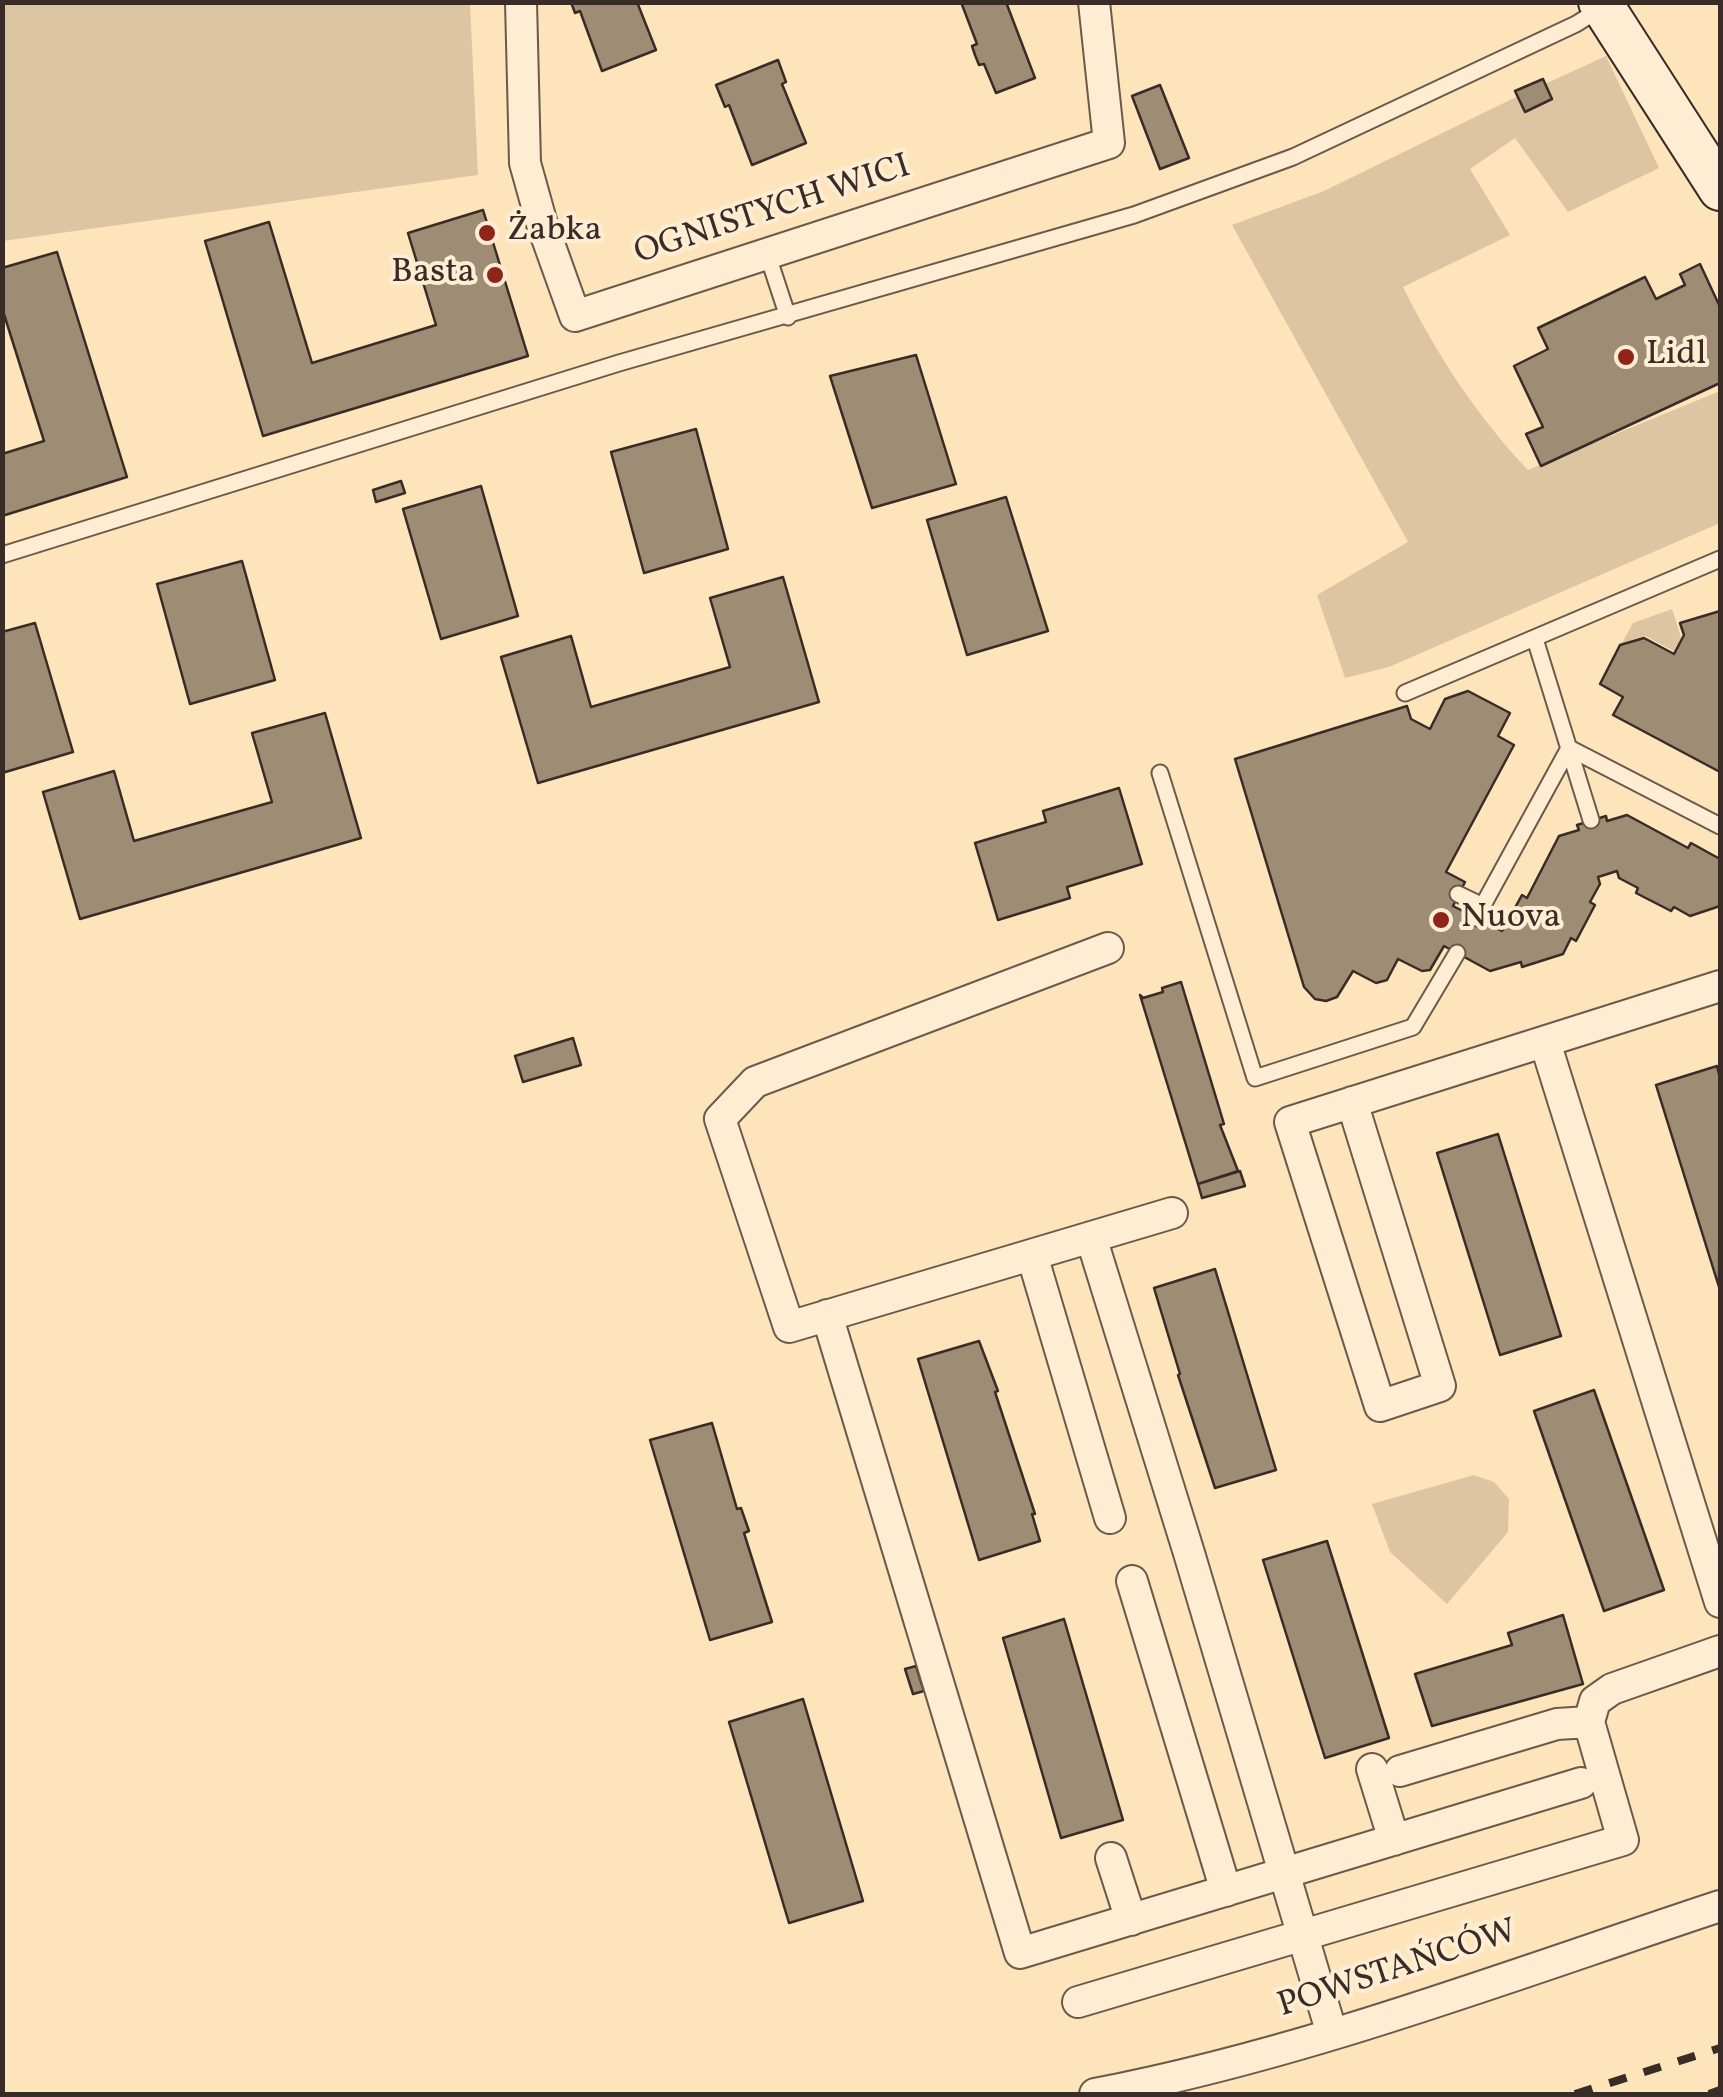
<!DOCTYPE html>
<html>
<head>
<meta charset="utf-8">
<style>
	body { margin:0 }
	#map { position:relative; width:1723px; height:2097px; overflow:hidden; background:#fee4bb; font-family:Vollkorn,serif }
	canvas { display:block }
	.frame { position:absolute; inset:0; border:5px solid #392c27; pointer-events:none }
</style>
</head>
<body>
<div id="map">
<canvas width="1723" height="2097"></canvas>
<div class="frame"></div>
</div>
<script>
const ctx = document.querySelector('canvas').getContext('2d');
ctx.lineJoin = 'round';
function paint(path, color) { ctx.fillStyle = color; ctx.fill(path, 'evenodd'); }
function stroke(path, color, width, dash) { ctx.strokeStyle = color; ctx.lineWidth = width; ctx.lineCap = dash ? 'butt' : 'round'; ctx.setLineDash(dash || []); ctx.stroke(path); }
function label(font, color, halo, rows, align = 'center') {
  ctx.font = font + ' Vollkorn,serif'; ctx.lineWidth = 8; ctx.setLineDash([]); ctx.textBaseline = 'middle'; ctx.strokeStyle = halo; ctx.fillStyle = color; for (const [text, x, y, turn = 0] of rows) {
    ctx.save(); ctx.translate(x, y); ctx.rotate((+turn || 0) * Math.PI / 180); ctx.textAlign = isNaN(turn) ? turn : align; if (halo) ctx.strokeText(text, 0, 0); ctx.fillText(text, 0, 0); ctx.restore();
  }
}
const green = new Path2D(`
	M 2,3 L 470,3 L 478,175 L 3,241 Z
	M 1606,56 L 1659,168 L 1568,212 L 1515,138 L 1470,169 L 1510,235 L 1403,287 C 1437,355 1476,415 1528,470 L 1720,391 L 1720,523 L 1389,667 L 1345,678 L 1317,595 L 1408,542 L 1232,225 L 1324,191 L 1518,96 L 1526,111 L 1552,99 L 1545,84 Z
	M 1672,609 L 1681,637 L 1674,651 L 1645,636 L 1622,643 L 1633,623 Z
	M 1474,1475 L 1494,1482 L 1509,1499 L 1508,1532 L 1447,1604 L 1390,1552 L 1372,1504 Z`);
const building = new Path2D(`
	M 571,2 L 637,2 L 656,50 L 602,71 L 580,11 L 575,13 Z
	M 961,2 L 1006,2 L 1035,78 L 996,93 L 984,64 L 979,65 L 975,55 L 972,46 L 977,44 Z
	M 778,60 L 786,82 L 782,84 L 806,143 L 752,165 L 729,105 L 725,107 L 716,85 Z
	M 1543,79 L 1552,99 L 1525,112 L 1515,91 Z
	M 1160,85 L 1189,158 L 1160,169 L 1132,96 Z
	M 483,210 L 528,356 L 263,436 L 205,241 L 269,222 L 312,363 L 436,325 L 408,233 Z
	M 57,252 L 127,477 L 2,516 L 2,454 L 44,441 L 2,308 L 2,268 Z
	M 1700,264 L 1720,307 L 1720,383 L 1541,466 L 1526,434 L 1543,427 L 1514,366 L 1548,349 L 1538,328 L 1645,277 L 1656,299 L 1685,285 L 1680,274 Z
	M 916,355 L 956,484 L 872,508 L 830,376 Z
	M 696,429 L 728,549 L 644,573 L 611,452 Z
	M 401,481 L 405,493 L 376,502 L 373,490 Z
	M 481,486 L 518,616 L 441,639 L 403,509 Z
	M 1006,497 L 1048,631 L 967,655 L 927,520 Z
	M 242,561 L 275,680 L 190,704 L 157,584 Z
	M 783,577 L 819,702 L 538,783 L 501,657 L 571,636 L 591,707 L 730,667 L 710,598 Z
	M 1720,611 L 1720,772 L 1613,715 L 1623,697 L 1600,684 L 1620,645 L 1644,638 L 1674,654 L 1684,635 L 1680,623 Z
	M 35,623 L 73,752 L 2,773 L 2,632 Z
	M 1468,691 L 1510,713 L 1498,736 L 1514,745 L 1446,872 L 1465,882 L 1453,906 L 1502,931 L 1522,895 L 1527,898 L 1559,836 L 1579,830 L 1577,825 L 1606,816 L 1607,821 L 1627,815 L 1688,848 L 1691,843 L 1720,859 L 1720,906 L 1690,916 L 1674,907 L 1671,911 L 1636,893 L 1638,888 L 1619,878 L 1617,871 L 1598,877 L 1600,884 L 1590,902 L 1595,905 L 1576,941 L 1571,938 L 1563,954 L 1522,967 L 1521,962 L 1490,971 L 1444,946 L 1430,970 L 1422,971 L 1398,959 L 1387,980 L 1376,983 L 1353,971 L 1337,997 L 1326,1001 L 1315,999 L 1304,987 L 1235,759 L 1407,706 L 1411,719 L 1430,729 L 1445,699 Z
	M 325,713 L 361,838 L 80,919 L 43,792 L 114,771 L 134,841 L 272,802 L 252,733 Z
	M 1119,788 L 1142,864 L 1067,887 L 1070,898 L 998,920 L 975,843 L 1046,822 L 1043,811 Z
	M 1181,982 L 1224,1124 L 1220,1125 L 1238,1171 L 1198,1184 L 1140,995 L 1143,998 L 1163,992 L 1162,988 Z
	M 573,1038 L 581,1065 L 523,1082 L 515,1056 Z
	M 1717,1066 L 1720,1078 L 1719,1287 L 1656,1085 Z
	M 1498,1134 L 1561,1336 L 1500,1355 L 1437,1153 Z
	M 1240,1171 L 1245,1186 L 1202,1198 L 1198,1184 Z
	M 1215,1269 L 1276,1470 L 1215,1488 L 1178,1375 L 1180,1374 L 1154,1288 Z
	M 979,1341 L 998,1391 L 995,1392 L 1035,1514 L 1032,1514 L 1040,1541 L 979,1560 L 918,1359 Z
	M 1594,1390 L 1664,1590 L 1604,1611 L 1534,1411 Z
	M 712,1423 L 737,1509 L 741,1508 L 749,1531 L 744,1533 L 772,1622 L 710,1640 L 650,1440 Z
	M 1327,1541 L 1389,1738 L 1325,1758 L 1263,1560 Z
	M 1563,1615 L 1583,1684 L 1432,1726 L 1415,1674 L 1512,1645 L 1508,1633 Z
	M 1064,1619 L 1123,1820 L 1061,1838 L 1003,1638 Z
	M 916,1666 L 924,1691 L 913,1694 L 905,1669 Z
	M 803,1699 L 863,1901 L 789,1923 L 729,1722 Z`);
const lane = new Path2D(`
	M 767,253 L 788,317
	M 2,555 L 619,363 L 1134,215 L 1293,157 L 1576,24 L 1600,9
	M 1535,639 L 1591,820
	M 1405,693 L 1720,559
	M 1160,773 L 1255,1078 L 1413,1027 L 1457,953
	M 1458,894 L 1483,906
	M 1476,918 L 1569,748 L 1720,826`);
const street = new Path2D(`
	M 521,2 L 525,163 L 542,224 L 575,316 L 1109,143 L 1094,2
	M 1108,948 L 755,1082 L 720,1119 L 789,1327 L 1172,1213
	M 1545,1042 L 1720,1602
	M 1352,1102 L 1440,1386 L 1380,1406 L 1290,1122 L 1720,986
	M 1091,1237 L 1189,1553 L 1332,2034
	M 1032,1255 L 1110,1518
	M 827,1315 L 1020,1953 L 1581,1783
	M 1132,1581 L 1226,1891
	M 1372,1769 L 1394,1840
	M 1400,1771 L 1557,1724 L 1589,1722
	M 1111,1858 L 1131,1920
	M 1078,2002 L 1623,1840 L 1589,1722 L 1595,1701 L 1612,1689 L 1720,1651
	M 1095,2094 C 1308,2053 1514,1974 1720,1906`);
const secondary = new Path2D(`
	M 1600,2 L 1720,189`);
const rail = new Path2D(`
	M 1575,2094 L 1720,2048
	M 1709,2094 L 1720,2090`);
const markers = [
	[487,233,10,"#8f2418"],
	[495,275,10,"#8f2418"],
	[1626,357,10,"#8f2418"],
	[1441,920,10,"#8f2418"]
];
const streetNames = [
	["OGNISTYCH WICI",773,212,-18],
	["POWSTAŃCÓW",1398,1971,-18]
];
const poiNames = [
	["Żabka",507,233],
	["Basta",475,275,"right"],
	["Lidl",1646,357],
	["Nuova",1461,920]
];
paint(green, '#ddc5a2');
paint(building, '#9f8c74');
stroke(building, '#392c27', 2.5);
stroke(lane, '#6a5a4c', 19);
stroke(street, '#6a5a4c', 34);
stroke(secondary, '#392c27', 46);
stroke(lane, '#feedd3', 15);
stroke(street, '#feedd3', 30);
stroke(secondary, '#feedd3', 42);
stroke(rail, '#392c27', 8, [18, 18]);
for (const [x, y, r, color] of markers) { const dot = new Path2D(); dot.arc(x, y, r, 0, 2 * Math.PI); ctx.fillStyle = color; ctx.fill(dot); stroke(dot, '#feedd3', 4); }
label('35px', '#392c27', '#feedd3', streetNames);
label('35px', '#392c27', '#feedd3', poiNames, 'left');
</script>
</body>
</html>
